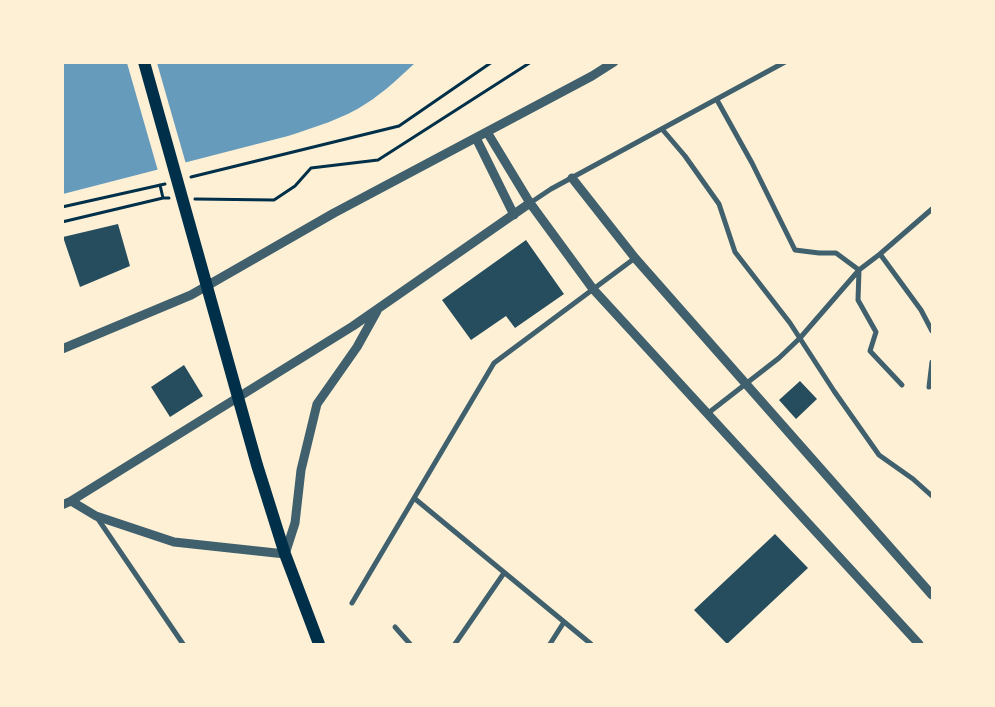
<!DOCTYPE html>
<html>
<head>
<meta charset="utf-8">
<style>
	body { margin:0 }
	#map { position:relative; width:995px; height:707px; overflow:hidden; background:#fdf0d5; font-family:Inter,sans-serif }
	canvas { display:block }
	.frame { position:absolute; inset:0; border:64px solid #fdf0d5; pointer-events:none }
</style>
</head>
<body>
<div id="map">
<canvas width="995" height="707"></canvas>
<div class="frame"></div>
</div>
<script>
const ctx = document.querySelector('canvas').getContext('2d');
ctx.lineJoin = 'round';
function paint(path, color) { ctx.fillStyle = color; ctx.fill(path, 'evenodd'); }
function stroke(path, color, width, dash) { ctx.strokeStyle = color; ctx.lineWidth = width; ctx.lineCap = dash ? 'butt' : 'round'; ctx.setLineDash(dash || []); ctx.stroke(path); }
const water = new Path2D(`
	M 63,63 L 415,63 C 401,76 383,93 367,103 C 343,119 315,127 288,136 L 63,194 Z`);
const pier = new Path2D(`
	M 127,63 L 157,63 L 186,164 L 158,171 Z`);
const building = new Path2D(`
	M 118,224 L 130,266 L 80,287 L 63,237 Z
	M 526,240 L 564,294 L 515,328 L 506,316 L 471,340 L 442,300 Z
	M 184,365 L 203,396 L 170,417 L 151,387 Z
	M 800,381 L 817,399 L 796,419 L 779,400 Z
	M 775,534 L 808,568 L 727,644 L 694,610 Z`);
const path = new Path2D(`
	M 191,177 L 399,126 L 492,62
	M 160,185 L 163,198
	M 195,199 L 274,200 L 295,186 L 311,168 L 378,160 L 531,62
	M 62,207 L 165,184
	M 62,222 L 163,198 L 169,198`);
const minor = new Path2D(`
	M 717,100 L 752,163 L 795,250 L 819,253 L 836,253 L 859,270 L 858,300 L 876,332 L 870,351 L 902,385
	M 662,129 L 685,156 L 719,204 L 735,252 L 790,323 L 834,391 L 879,455 L 913,479 L 932,496
	M 530,203 L 551,189 L 785,62
	M 880,254 L 921,310 L 932,331
	M 929,387 L 932,362
	M 707,414 L 779,358 L 800,338 L 859,270 L 880,254 L 932,209
	M 414,498 L 591,644
	M 96,516 L 183,644
	M 352,603 L 494,363 L 635,258
	M 395,627 L 410,644
	M 455,644 L 504,573
	M 550,644 L 564,622`);
const tertiary = new Path2D(`
	M 487,132 L 530,203 L 593,289 L 919,644
	M 476,138 L 514,215
	M 572,178 L 635,258 L 932,595
	M 62,349 L 191,295 L 334,213 L 592,76 L 614,62
	M 71,501 L 353,326 L 530,203
	M 62,505 L 71,501 L 96,516 L 174,542 L 285,554 L 295,523 L 301,470 L 317,404 L 357,347 L 377,311`);
const primary = new Path2D(`
	M 144,62 L 257,465 L 285,554 L 319,644`);
paint(water, '#669bbc');
paint(pier, '#fdf0d5');
paint(building, '#264d5e');
stroke(path, '#003049', 3);
stroke(minor, '#3f606c', 5);
stroke(tertiary, '#3f606c', 9);
stroke(primary, '#003049', 12);
</script>
</body>
</html>
